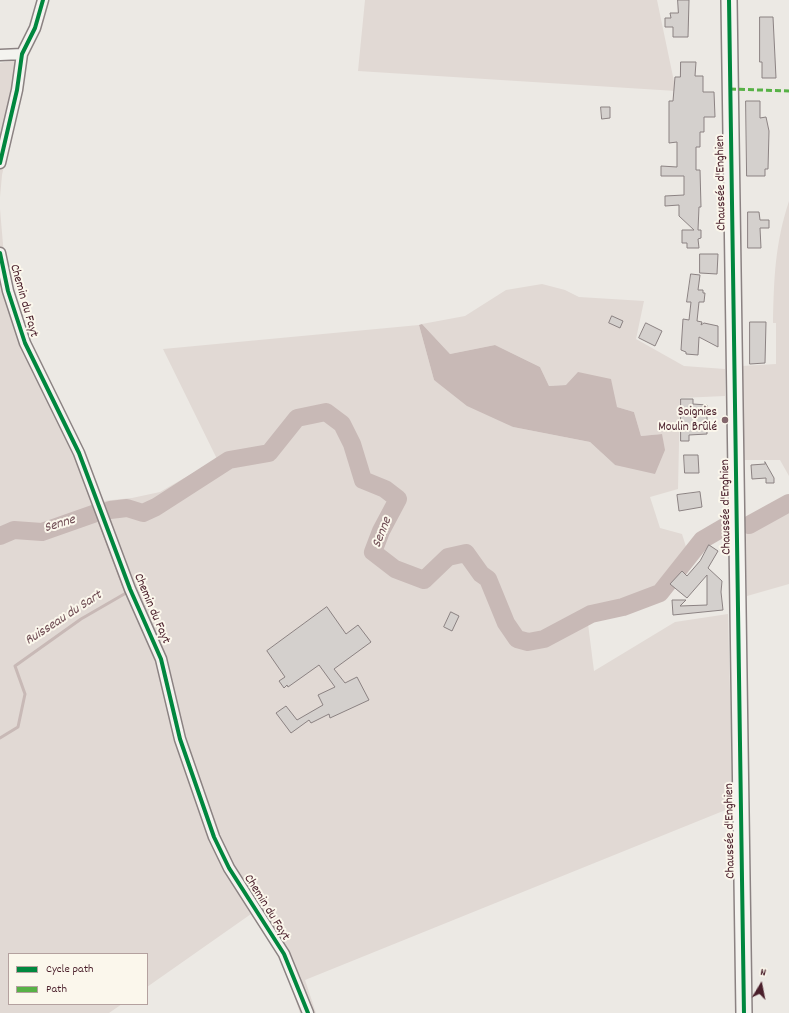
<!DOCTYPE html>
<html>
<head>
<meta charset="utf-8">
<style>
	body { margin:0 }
	#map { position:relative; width:789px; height:1013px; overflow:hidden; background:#ece9e4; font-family:Dekko,sans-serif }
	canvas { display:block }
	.legend { position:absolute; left:8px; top:953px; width:140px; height:52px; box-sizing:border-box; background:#fbf7ec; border:1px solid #b4a19f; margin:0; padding:5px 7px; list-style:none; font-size:12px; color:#4a1f2b }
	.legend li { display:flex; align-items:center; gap:8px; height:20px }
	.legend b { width:20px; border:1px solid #b4a19f }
	.north { position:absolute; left:741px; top:965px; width:40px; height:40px; -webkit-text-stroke:3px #fbf7ec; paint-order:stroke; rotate:10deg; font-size:11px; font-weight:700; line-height:16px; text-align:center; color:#4a1f2b }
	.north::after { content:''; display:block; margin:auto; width:14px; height:18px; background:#4a1f2b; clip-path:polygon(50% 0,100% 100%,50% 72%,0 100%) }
</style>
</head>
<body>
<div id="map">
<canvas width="789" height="1013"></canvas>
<ul class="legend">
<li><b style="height:5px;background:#00873e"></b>Cycle path</li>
<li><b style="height:5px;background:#57b146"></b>Path</li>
</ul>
<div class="north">N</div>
</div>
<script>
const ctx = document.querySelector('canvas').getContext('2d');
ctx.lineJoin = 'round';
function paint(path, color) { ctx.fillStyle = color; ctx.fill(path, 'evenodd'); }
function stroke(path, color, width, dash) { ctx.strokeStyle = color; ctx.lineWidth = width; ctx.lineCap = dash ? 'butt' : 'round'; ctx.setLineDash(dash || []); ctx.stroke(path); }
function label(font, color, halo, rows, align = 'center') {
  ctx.font = font + ' Dekko,sans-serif'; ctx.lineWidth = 4; ctx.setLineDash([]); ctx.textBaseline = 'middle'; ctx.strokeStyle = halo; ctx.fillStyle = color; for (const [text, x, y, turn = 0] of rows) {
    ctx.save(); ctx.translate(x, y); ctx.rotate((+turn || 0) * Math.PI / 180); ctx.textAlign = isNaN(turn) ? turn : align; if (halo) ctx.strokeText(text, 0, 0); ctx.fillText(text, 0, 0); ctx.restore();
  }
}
const green = new Path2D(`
	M 365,0 L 657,0 L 676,91 L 358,71 Z
	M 28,57 L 2,175 L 0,197 L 0,63 Z
	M 789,201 L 789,476 L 780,460 L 744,460 L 742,366 L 776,364 L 776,323 L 773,323 C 774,278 775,244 789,201 Z
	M 0,209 L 4,256 L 22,326 L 102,501 L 132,498 L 160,492 L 217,459 L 163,349 L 419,325 L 434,380 L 513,427 L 590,442 L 615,465 L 662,434 L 641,436 L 634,412 L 617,407 L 566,385 L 549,386 L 540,367 L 495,345 L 450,354 L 422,324 L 465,316 L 506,290 L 542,284 L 565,290 L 579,297 L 644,301 L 636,339 L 684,366 L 725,369 L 725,396 L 680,398 L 678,489 L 650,497 L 660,528 L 682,534 L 688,553 L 657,593 L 587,616 L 594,671 L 675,622 L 728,614 L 733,807 L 305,980 L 316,1013 L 300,1013 L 283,963 L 251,914 L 147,987 L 147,954 L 9,954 L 9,1004 L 122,1004 L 109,1013 L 0,1013 Z
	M 789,503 L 789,584 L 747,596 L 746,535 L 749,525 Z`);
const water = new Path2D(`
	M 422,324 L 450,354 L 495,345 L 540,367 L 549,386 L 566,385 L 578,372 L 611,379 L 617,407 L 634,412 L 641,436 L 662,434 L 665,450 L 655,474 L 615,465 L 590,442 L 513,427 L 467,406 L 434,380 L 419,325 Z`);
const stream = new Path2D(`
	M 0,738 L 18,727 L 25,694 L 15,666 L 81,619 L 126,593 L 96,513`);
const river = new Path2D(`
	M 110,510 L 127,508 L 143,513 L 156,507 L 229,460 L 269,453 L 297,418 L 326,412 L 342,424 L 352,444 L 363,480 L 385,489 L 398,499 L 381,531 L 373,552 L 395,569 L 424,580 L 448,557 L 466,553 L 481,574 L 488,579 L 506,623 L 517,639 L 528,642 L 544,639 L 591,614 L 623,607 L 660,593 L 702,540 L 726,526
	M 749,525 L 789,503
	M 0,536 L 14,530 L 42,532 L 96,513`);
const building = new Path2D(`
	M 678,0 L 689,0 L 688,37 L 673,37 L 673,27 L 665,27 L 665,18 L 671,18 L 670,13 L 678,13 Z
	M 760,17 L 773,17 L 776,78 L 762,78 L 762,62 L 760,62 Z
	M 681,62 L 696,62 L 695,76 L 703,76 L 703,92 L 714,92 L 715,117 L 704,117 L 704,132 L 700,132 L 700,147 L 696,147 L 696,170 L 700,170 L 701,207 L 699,207 L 698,230 L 701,230 L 701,238 L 698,239 L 699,248 L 687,248 L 687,243 L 682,243 L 682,230 L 694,230 L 679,216 L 679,205 L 665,206 L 665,196 L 684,195 L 684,176 L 661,176 L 661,166 L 677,167 L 677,142 L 669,143 L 669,101 L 673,101 L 675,77 L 680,77 Z
	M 746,101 L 760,101 L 760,118 L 766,117 L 769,131 L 768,169 L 765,169 L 765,176 L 747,176 Z
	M 601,107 L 610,107 L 610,118 L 602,119 Z
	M 748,212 L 759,212 L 760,220 L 769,220 L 769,228 L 760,228 L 761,248 L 748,248 Z
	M 700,254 L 718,254 L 717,274 L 700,273 Z
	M 691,274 L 700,275 L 698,290 L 703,290 L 703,293 L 705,293 L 704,302 L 699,302 L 697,321 L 702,322 L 701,325 L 704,323 L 718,326 L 718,347 L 699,337 L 698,355 L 686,354 L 686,352 L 681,350 L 683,319 L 689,320 L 691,302 L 687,302 Z
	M 612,316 L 623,321 L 620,328 L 609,323 Z
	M 750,322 L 766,322 L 765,363 L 750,364 Z
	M 646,323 L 662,331 L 655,346 L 639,338 Z
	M 681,399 L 693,399 L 693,404 L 707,405 L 707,434 L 689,435 L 689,441 L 681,441 Z
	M 684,455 L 698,455 L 699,473 L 685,473 Z
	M 765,462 L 774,478 L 774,483 L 766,483 L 766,478 L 752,479 L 751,465 L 765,464 Z
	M 700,492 L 702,507 L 679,511 L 677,495 Z
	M 709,545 L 718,551 L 708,568 L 722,581 L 721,592 L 723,610 L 673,615 L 672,600 L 686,600 L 680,606 L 707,605 L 707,575 L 687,598 L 670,584 L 682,571 L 687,576 L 700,561 Z
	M 327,607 L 346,634 L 358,625 L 371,642 L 334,669 L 345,683 L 357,677 L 369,700 L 330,718 L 329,714 L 311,723 L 309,720 L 291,733 L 276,713 L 286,706 L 297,720 L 323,705 L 318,695 L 335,687 L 319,665 L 288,687 L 287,685 L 284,688 L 279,681 L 285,677 L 267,651 Z
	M 451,612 L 459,616 L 452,631 L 444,627 Z`);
const minor = new Path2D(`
	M 0,55 L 22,54
	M 0,163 L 17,90 L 22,54 L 35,28 L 43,0
	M 0,253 L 8,291 L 25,343 L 79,453 L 130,589 L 161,659 L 180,739 L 214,837 L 229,868 L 284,954 L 308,1013`);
const primary = new Path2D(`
	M 729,0 L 744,1013`);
const quiet = new Path2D(`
	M 730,89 L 789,91`);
const cycleway = new Path2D(`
	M 729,0 L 744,1013
	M 0,163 L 17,90 L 22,54 L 35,28 L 43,0
	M 0,253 L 8,291 L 25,343 L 79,453 L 130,589 L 161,659 L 180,739 L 214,837 L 229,868 L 284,954 L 308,1013`);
const markers = [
	[725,420,4,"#83666c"]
];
const streetNames = [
	["Chaussée d'Enghien",722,183,-91],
	["Chemin du Fayt",23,301,74],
	["Chaussée d'Enghien",727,507,-91],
	["Chemin du Fayt",151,609,67],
	["Chaussée d'Enghien",731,831,-91],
	["Chemin du Fayt",266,908,58]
];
const poiNames = [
	["Soignies",717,413],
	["Moulin Brûlé",717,428]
];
const waterNames = [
	["Senne",60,525,-17],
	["Senne",383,533,-68],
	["Ruisseau du Sart",64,619,-33]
];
paint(green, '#e1d9d4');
paint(water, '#c8b9b6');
stroke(stream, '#c8b9b6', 3);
stroke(river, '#c8b9b6', 18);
paint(building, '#d4d0cd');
stroke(building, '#8b8282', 1);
stroke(minor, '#8b8282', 13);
stroke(primary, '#8b8282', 18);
stroke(minor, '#f4f3ef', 10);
stroke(primary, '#f4f3ef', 15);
stroke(quiet, '#57b146', 3, [6, 3]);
stroke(cycleway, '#00873e', 4);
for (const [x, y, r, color] of markers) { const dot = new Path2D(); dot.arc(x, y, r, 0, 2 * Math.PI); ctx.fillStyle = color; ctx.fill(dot); stroke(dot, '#fbf7ec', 1.5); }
label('13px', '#4a1f2b', '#fbf7ec', streetNames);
label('13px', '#4a1f2b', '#fbf7ec', poiNames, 'right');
label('italic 14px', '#704e55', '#fbf7ec', waterNames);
</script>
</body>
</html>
